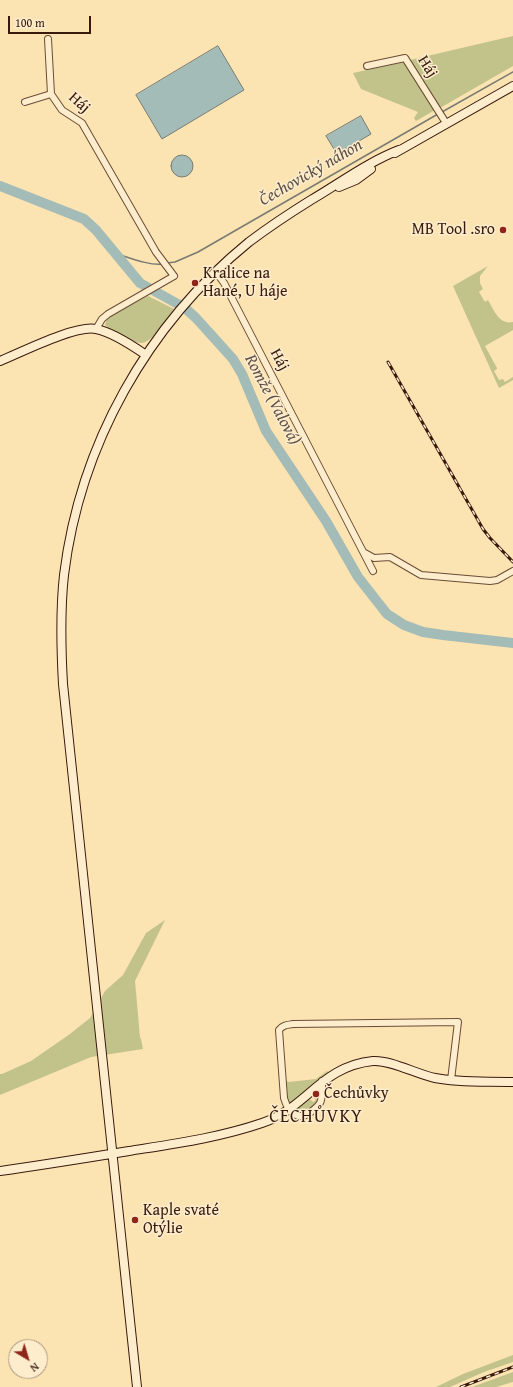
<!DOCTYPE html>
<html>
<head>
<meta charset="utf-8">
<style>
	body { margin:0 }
	#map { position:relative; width:513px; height:1387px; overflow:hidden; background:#fce4b2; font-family:"Gentium Book Plus",serif }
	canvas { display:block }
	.north { position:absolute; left:8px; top:1339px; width:40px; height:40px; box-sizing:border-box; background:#fdedcd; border:1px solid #af9880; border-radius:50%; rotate:142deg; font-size:11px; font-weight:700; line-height:16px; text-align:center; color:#39190c }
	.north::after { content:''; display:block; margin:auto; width:14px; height:18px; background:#8f2418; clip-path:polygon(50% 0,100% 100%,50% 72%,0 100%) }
	.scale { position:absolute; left:8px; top:16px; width:83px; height:18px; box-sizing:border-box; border:2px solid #39190c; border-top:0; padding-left:5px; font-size:12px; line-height:14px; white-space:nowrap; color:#39190c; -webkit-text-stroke:3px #fdedcd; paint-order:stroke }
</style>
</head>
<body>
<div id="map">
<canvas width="513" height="1387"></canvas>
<div class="north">N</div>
<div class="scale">100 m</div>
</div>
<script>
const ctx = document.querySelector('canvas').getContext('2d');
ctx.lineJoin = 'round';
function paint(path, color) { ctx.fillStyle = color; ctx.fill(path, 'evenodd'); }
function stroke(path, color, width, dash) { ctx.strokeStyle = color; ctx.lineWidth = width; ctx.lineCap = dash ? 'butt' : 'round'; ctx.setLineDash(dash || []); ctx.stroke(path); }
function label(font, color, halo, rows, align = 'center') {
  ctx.font = font + ' "Gentium Book Plus",serif'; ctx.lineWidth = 3; ctx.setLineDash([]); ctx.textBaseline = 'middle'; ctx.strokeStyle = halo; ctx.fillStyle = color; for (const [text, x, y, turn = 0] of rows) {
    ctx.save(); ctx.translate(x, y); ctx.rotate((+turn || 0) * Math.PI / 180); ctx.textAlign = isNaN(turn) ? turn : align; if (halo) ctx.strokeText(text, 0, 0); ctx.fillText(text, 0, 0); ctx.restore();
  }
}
const green = new Path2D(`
	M 513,36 L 513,66 L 440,108 L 410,60 Z
	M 404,62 L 435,110 L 416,121 L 414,118 L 418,112 L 361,89 L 353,73 Z
	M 488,266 L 480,276 L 480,283 L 483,289 L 479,292 L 485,302 L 488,300 C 494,310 499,325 513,322 L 513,330 L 485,346 L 497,368 L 497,369 L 494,371 L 499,380 L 503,379 L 505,382 L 513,377 L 513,380 L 499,388 L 453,286 Z
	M 148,296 L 174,309 C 167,319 154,341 142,343 C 136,343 129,340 124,337 C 117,334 110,330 105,325 L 107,318 Z
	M 165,920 L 135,981 L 140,1037 L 141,1039 L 143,1049 L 91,1057 L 0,1095 L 0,1074 L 2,1074 L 31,1061 L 70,1034 L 90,1018 L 105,991 L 123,975 L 146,933 Z
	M 327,1071 L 330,1074 L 291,1104 L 287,1103 L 284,1078 L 288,1082 L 316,1079 Z
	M 314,1096 L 319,1096 L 319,1103 L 317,1102 L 313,1105 L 315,1108 L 307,1114 L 299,1114 L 297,1108 L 302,1103 L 310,1099 L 313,1102 L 316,1100 L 313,1097 Z
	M 513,1355 L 513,1362 L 484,1372 L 450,1387 L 436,1387 L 463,1374 Z
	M 513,1372 L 513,1382 L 496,1387 L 472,1387 Z`);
const water = new Path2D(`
	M 218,46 L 244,90 L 162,139 L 136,95 Z
	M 361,116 L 371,134 L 337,154 L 326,136 Z
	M171 166a11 11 0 1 1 22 0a11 11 0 1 1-22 0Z`);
const stream = new Path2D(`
	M 442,112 L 513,72
	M 114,253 C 128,257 149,266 163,264
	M 167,263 L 175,262 L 198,252 L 438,114`);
const river = new Path2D(`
	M 0,186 L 84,219 L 96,230 L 140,283 L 185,308 L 196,318 L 233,359 L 242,374 L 266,431 L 326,521 L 358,577 L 387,614 L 404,625 L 423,632 L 443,635 L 513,643`);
const street = new Path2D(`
	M 48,39 L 51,94 L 62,110 L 82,123 L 156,252 L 174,276 L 108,314 L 102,319 L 96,329
	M 367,66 L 405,58 L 446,123
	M 25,102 L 51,94
	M 216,272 L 224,283 L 373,571
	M 365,553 L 374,558 L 390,557 L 421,575 L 490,581 L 497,580 L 513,571
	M 322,1081 C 322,1088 323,1097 320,1103 C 318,1107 314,1109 311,1112 C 297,1122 288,1112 284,1098 L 279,1030 C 283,1025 287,1025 293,1024 L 458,1022 L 451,1080`);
const secondary = new Path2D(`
	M 395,153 L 513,86
	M 339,187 L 356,180 L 371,169
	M 0,361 C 22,352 75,325 96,329 C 112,332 133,346 146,355
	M 0,1171 C 43,1165 86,1158 129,1151 C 173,1144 218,1138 262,1123 C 306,1109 321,1066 373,1061 C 391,1060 416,1074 435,1078 C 460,1083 487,1081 513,1082
	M 137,1387 L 63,684 C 61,648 60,611 64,575 C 80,445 147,325 249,242 C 269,227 290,213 311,200 C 340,183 368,162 399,150`);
const rail = new Path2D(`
	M 388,362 L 483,529 L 490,538 L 513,562
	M 461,1387 L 513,1367`);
const markers = [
	[503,230,4,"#8f2418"],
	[195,283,4,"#8f2418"],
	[316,1094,4,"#8f2418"],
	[135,1220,4,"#8f2418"]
];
const streetNames = [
	["Háj",427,67,58],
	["Háj",79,103,42],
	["Háj",279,360,62]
];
const poiNames = [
	["MB Tool .sro",495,230,"right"],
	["Kralice na",203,274],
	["Hané, U háje",203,292],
	["Čechůvky",324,1094],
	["Kaple svaté",143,1211],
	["Otýlie",143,1229]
];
const waterNames = [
	["Čechovický náhon",311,173,-30],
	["Romže (Valová)",272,400,62]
];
const quarterNames = [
	["ČECHŮVKY",316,1117]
];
paint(green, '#c2c38a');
paint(water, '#a4bcb7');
stroke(water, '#797b73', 1);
stroke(stream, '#797b73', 1.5);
stroke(river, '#a4bcb7', 10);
stroke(street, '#6a4c36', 8);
stroke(secondary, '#39190c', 10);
stroke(street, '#fdedcd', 6);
stroke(secondary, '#fdedcd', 8);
stroke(rail, '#39190c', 3);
stroke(rail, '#fdedcd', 1.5, [4.5]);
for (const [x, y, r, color] of markers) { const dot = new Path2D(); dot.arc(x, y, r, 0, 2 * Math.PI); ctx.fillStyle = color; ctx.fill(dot); stroke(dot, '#fdedcd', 1.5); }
label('16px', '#39190c', '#fdedcd', streetNames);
label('16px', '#39190c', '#fdedcd', poiNames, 'left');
label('italic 17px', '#5e5248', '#fdedcd', waterNames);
ctx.letterSpacing = '1px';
label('18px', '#39190c', '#fdedcd', quarterNames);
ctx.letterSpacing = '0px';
</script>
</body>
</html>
